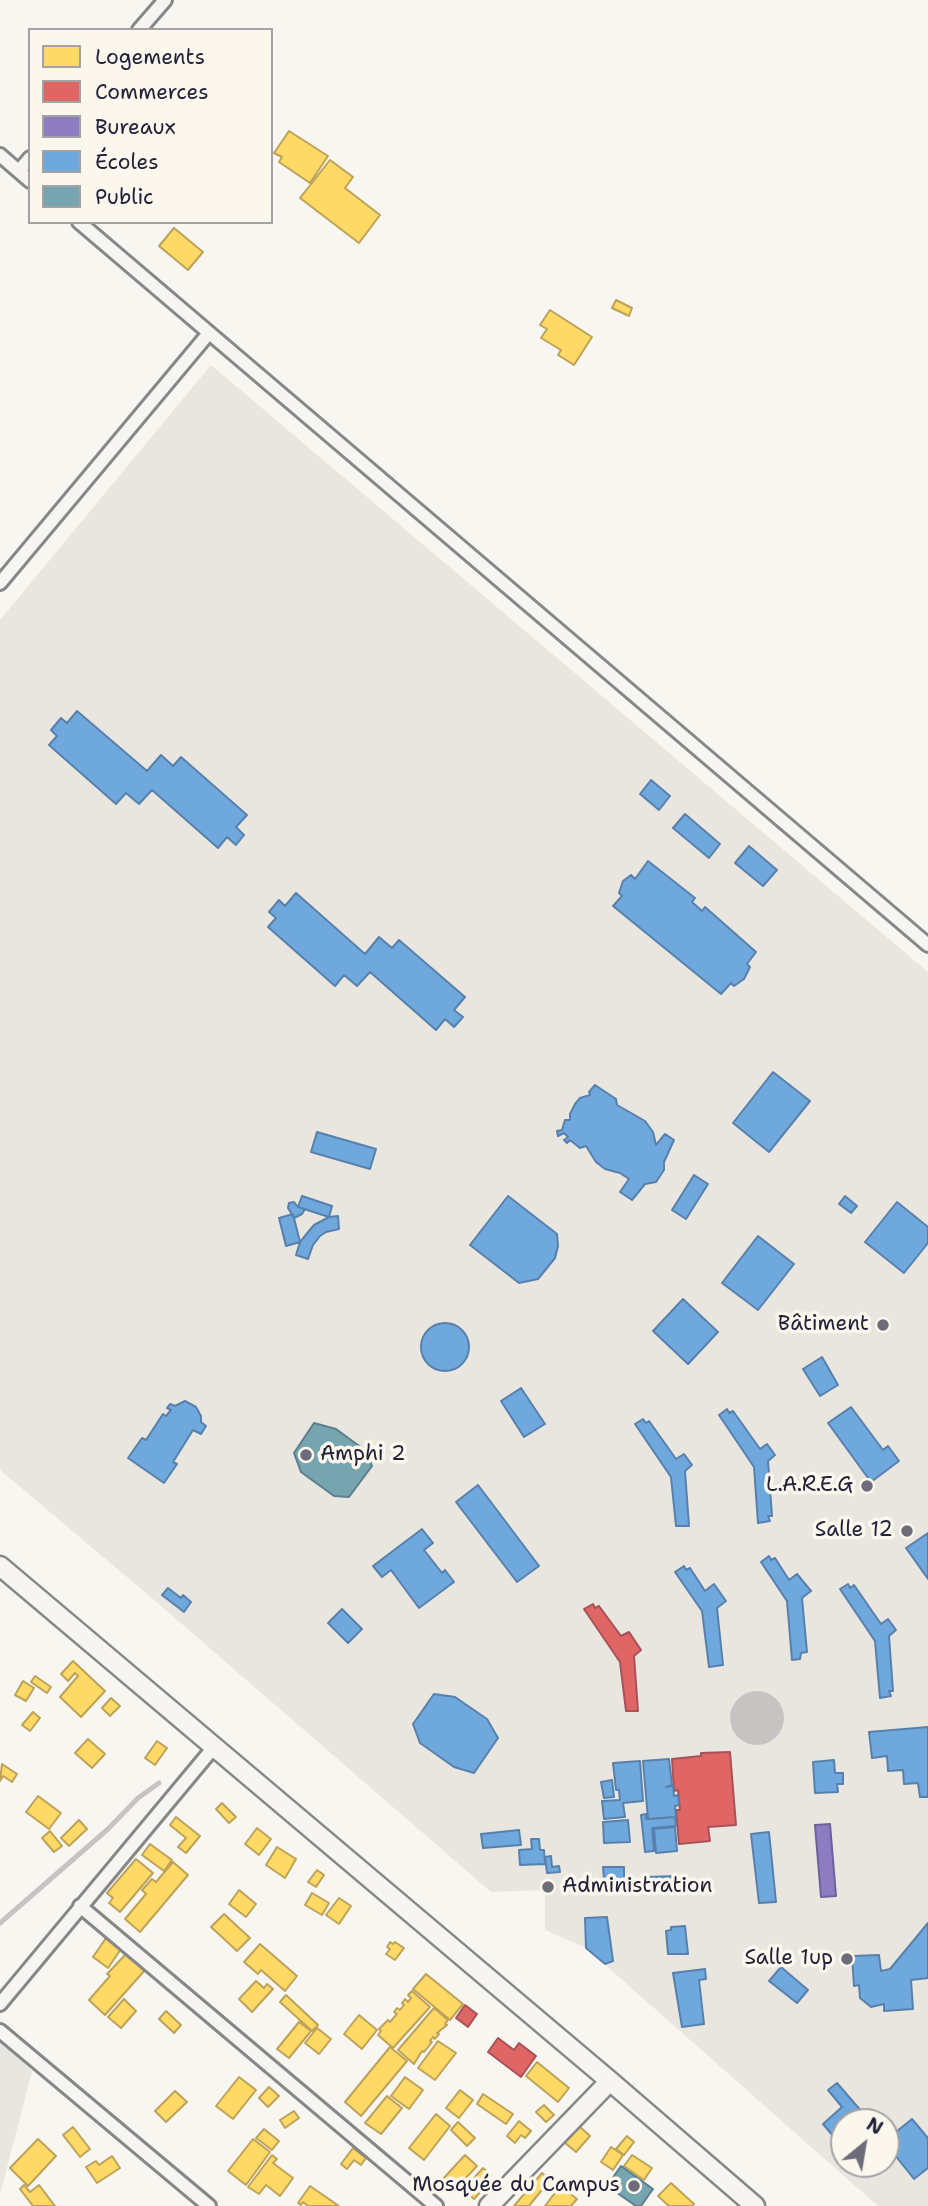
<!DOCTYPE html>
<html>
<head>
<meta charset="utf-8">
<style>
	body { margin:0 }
	#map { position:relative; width:928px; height:2206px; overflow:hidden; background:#f8f6f0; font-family:"Shantell Sans",sans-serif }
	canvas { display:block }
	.legend { position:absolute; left:28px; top:28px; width:245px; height:196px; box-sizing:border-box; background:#fbf7ec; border:2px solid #a4a2a5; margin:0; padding:9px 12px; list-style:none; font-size:21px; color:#22223b }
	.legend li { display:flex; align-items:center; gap:14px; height:35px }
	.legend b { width:35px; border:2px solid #a4a2a5 }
	.north { position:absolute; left:830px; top:2108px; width:70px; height:70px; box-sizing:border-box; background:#fbf7ec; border:2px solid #a4a2a5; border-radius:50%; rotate:30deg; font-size:19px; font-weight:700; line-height:28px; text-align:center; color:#22223b }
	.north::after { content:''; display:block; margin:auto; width:24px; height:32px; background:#6d6c7a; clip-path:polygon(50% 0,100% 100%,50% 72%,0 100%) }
</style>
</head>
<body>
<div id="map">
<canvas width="928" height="2206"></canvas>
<ul class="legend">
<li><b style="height:19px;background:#ffd966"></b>Logements</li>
<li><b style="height:19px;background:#e06666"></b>Commerces</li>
<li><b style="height:19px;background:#8e7cc3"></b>Bureaux</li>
<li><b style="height:19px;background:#6fa8dc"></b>Écoles</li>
<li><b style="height:19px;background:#76a5af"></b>Public</li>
</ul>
<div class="north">N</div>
</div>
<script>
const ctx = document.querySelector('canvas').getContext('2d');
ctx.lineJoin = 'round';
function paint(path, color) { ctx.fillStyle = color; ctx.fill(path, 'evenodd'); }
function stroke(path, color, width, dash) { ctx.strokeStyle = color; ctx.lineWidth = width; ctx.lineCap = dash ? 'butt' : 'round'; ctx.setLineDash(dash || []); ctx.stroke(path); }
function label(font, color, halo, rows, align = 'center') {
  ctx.font = font + ' "Shantell Sans",sans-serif'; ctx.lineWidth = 7; ctx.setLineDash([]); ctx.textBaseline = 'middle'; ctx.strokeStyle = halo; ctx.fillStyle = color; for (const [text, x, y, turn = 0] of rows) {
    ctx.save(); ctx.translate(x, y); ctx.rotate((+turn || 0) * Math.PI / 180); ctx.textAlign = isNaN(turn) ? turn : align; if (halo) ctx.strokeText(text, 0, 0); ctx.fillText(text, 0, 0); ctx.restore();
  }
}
const built = new Path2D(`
	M 211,365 L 928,972 L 928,2206 L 878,2206 L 586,1948 L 545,1930 L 545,1890 L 491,1892 L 153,1599 L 0,1470 L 0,620 ZM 844,2122 L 886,2122 L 886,2164 L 844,2164 Z`);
const green = new Path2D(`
	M 99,538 L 125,560 L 132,552 L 170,584 L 162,594 L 183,612 L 146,657 L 125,640 L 118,647 L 78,614 L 86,603 L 61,583 Z
	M 688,1730 L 691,1748 L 658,1751 L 655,1733 Z
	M 632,1734 L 635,1752 L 603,1756 L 601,1738 Z
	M 0,2037 L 32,2071 L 0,2195 Z`);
const water = new Path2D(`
	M730 1718a27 27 0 1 1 54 0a27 27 0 1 1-54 0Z`);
const homes = new Path2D(`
	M 289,131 L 328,156 L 310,183 L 279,162 L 282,157 L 274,153 Z
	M 330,160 L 353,177 L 345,188 L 380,215 L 359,243 L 300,198 Z
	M 174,228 L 203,252 L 188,270 L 159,246 Z
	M 616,300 L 632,308 L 629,316 L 612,308 Z
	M 550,310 L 592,337 L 574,365 L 558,355 L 561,350 L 541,338 L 547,329 L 540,325 Z
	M 73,1661 L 105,1691 L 81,1717 L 60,1697 L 78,1676 L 75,1673 L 68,1681 L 61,1674 Z
	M 35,1676 L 51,1687 L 47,1693 L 31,1682 Z
	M 23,1681 L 34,1688 L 26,1701 L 15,1695 Z
	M 111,1698 L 120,1706 L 110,1716 L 102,1708 Z
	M 33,1712 L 40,1718 L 30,1731 L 22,1725 Z
	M 88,1739 L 105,1754 L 92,1768 L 75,1753 Z
	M 157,1741 L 167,1748 L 155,1765 L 145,1758 Z
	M 2,1764 L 17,1774 L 12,1782 L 3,1776 L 0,1781 Z
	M 38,1796 L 61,1813 L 49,1829 L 26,1812 Z
	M 222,1803 L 236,1817 L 229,1823 L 216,1809 Z
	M 176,1817 L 200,1836 L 186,1853 L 178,1847 L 186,1838 L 170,1825 Z
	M 79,1820 L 87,1829 L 69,1846 L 61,1838 Z
	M 257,1828 L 271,1839 L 259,1855 L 245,1844 Z
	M 50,1831 L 62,1846 L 54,1852 L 42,1838 Z
	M 150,1844 L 172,1860 L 164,1871 L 142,1855 Z
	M 277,1847 L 296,1859 L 285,1878 L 266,1865 Z
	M 136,1859 L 153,1873 L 120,1912 L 109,1903 L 113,1898 L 107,1893 Z
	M 173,1862 L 188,1875 L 140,1932 L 125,1919 L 146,1894 L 142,1890 L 152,1879 L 156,1882 Z
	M 317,1870 L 324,1875 L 316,1887 L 308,1882 Z
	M 239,1890 L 256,1904 L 246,1917 L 229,1904 Z
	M 312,1893 L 329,1903 L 322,1915 L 305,1905 Z
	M 339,1898 L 351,1906 L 339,1924 L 326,1915 Z
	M 224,1914 L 250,1938 L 237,1951 L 211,1927 Z
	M 106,1938 L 121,1949 L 108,1968 L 93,1957 Z
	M 390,1942 L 393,1944 L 395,1942 L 404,1948 L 395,1960 L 386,1954 L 390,1949 L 387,1947 Z
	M 260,1944 L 297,1976 L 285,1991 L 261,1970 L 258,1974 L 244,1962 Z
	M 127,1953 L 145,1970 L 105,2015 L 89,2000 L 110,1976 L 107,1974 Z
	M 426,1974 L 463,2004 L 450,2020 L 413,1989 Z
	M 256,1981 L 264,1988 L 267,1984 L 273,1989 L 252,2012 L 239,1999 Z
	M 412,1991 L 430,2007 L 393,2048 L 378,2035 L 381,2031 L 379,2029 L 388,2020 L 390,2022 L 397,2014 L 394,2012 L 397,2008 L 400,2010 L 404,2005 L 402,2003 L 405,1999 L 408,2002 L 411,1998 L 408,1995 Z
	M 286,1995 L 318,2025 L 312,2031 L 280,2002 Z
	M 124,1999 L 136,2011 L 121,2028 L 108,2017 Z
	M 434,2008 L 448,2020 L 445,2024 L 447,2025 L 437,2033 L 439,2034 L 435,2039 L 433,2037 L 430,2041 L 432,2042 L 424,2052 L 422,2051 L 414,2064 L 398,2050 Z
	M 166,2011 L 181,2025 L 174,2033 L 159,2019 Z
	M 359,2015 L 377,2030 L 362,2049 L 344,2034 Z
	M 299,2022 L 311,2031 L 289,2058 L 277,2049 Z
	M 317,2028 L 331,2039 L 319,2054 L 305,2043 Z
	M 438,2041 L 456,2053 L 435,2080 L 418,2068 Z
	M 390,2047 L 407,2061 L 361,2116 L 345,2102 Z
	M 537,2062 L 569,2088 L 558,2102 L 526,2076 Z
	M 239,2077 L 256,2090 L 233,2119 L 216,2106 Z
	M 405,2077 L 423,2090 L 409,2109 L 391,2096 Z
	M 269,2087 L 279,2096 L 268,2107 L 259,2098 Z
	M 460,2090 L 473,2100 L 459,2118 L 446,2108 Z
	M 175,2091 L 187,2102 L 166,2122 L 155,2111 Z
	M 483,2094 L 513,2114 L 506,2124 L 477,2104 Z
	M 387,2096 L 402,2108 L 381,2134 L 365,2123 Z
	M 544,2105 L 554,2115 L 546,2122 L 536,2112 Z
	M 294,2111 L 299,2118 L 285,2128 L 280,2120 Z
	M 436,2114 L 450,2126 L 424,2160 L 409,2148 Z
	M 519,2121 L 531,2131 L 525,2138 L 521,2135 L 515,2143 L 507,2136 Z
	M 458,2122 L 475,2138 L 467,2146 L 451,2130 Z
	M 579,2126 L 590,2136 L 576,2152 L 564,2142 Z
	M 73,2127 L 90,2149 L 80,2157 L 63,2135 Z
	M 264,2129 L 279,2141 L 272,2150 L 256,2138 Z
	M 627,2136 L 634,2142 L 624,2155 L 616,2149 Z
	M 38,2139 L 56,2156 L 28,2186 L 10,2168 Z
	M 253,2139 L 270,2152 L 246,2185 L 228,2171 Z
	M 611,2147 L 623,2155 L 613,2170 L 601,2162 Z
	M 353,2148 L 366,2158 L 361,2165 L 354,2160 L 347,2169 L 341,2164 Z
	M 272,2155 L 277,2159 L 273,2163 L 293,2178 L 280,2196 L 266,2185 L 259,2194 L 248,2187 Z
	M 465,2155 L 477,2166 L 453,2192 L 441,2181 Z
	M 632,2155 L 652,2168 L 644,2180 L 624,2166 Z
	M 112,2156 L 120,2168 L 97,2183 L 86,2167 L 96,2161 L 99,2165 Z
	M 483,2168 L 491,2175 L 482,2185 L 474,2178 Z
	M 542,2173 L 550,2180 L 529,2206 L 514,2206 Z
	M 472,2179 L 483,2189 L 474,2199 L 463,2189 Z
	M 671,2183 L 694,2204 L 692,2206 L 669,2206 L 658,2196 Z
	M 24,2185 L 30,2192 L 39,2185 L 55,2206 L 33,2206 L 20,2189 Z
	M 310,2186 L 339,2206 L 308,2206 L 303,2202 L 301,2205 L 298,2203 Z
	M 560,2186 L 577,2199 L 571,2206 L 545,2206 Z`);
const shops = new Path2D(`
	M 593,1604 L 595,1608 L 599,1606 L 621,1636 L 629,1632 L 641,1650 L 634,1656 L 638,1711 L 626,1711 L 620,1662 L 584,1609 Z
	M 730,1752 L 736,1825 L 708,1827 L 710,1841 L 679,1844 L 676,1810 L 680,1810 L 678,1790 L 674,1791 L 672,1759 L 701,1756 L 701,1753 Z
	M 465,2005 L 477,2014 L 468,2027 L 456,2018 Z
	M 498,2038 L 514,2050 L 519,2043 L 536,2056 L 521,2077 L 488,2052 Z`);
const offices = new Path2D(`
	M 830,1824 L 836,1896 L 821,1897 L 815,1825 Z`);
const schools = new Path2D(`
	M 77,711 L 147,771 L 161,755 L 173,766 L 181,757 L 247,815 L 236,827 L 244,835 L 236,845 L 227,837 L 218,848 L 152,790 L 139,804 L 126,793 L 116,804 L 49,745 L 57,736 L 51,730 L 61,718 L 67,723 Z
	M 651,780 L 670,796 L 659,810 L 640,794 Z
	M 685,814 L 720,844 L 709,858 L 673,828 Z
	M 749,846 L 777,870 L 763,886 L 735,863 Z
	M 648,861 L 695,898 L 692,902 L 702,911 L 705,907 L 756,952 L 747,964 L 750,967 L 744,979 L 734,986 L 731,983 L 721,994 L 613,906 L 622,896 L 619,893 L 623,881 L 631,875 L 635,879 Z
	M 296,893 L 365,954 L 379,937 L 392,948 L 399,940 L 465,997 L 454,1010 L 463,1017 L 454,1027 L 445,1019 L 436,1030 L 370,972 L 357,986 L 344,975 L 335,986 L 268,927 L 276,918 L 269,912 L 279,900 L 285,906 Z
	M 773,1072 L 810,1101 L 769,1152 L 733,1123 Z
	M 595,1085 L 616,1099 L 617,1105 L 645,1121 L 653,1132 L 656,1145 L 665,1134 L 674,1140 L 664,1162 L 664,1170 L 656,1182 L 645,1184 L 632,1200 L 620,1192 L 629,1179 L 620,1173 L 605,1169 L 596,1162 L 586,1146 L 580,1148 L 570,1140 L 567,1143 L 564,1140 L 568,1137 L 564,1133 L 558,1136 L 557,1131 L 562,1130 L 565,1120 L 570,1120 L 570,1114 L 575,1104 L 580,1098 L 590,1095 L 589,1092 Z
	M 317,1132 L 376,1149 L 370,1169 L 311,1152 Z
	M 694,1175 L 708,1184 L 686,1219 L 672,1210 Z
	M 302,1196 L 332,1206 L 329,1217 L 298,1207 Z
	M 508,1196 L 557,1234 L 558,1246 L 555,1258 L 538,1279 L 519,1283 L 470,1245 Z
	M 845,1196 L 857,1206 L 851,1213 L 839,1204 Z
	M 294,1202 L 298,1207 L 305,1209 L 302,1214 L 294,1218 L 288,1208 L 289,1203 Z
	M 897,1202 L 928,1227 L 928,1243 L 904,1273 L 865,1242 Z
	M 293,1214 L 300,1242 L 286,1246 L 279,1218 Z
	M 338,1216 L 339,1229 L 326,1232 L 320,1236 L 313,1245 L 308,1259 L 296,1255 L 300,1242 L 314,1225 L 329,1217 Z
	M 758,1236 L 794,1264 L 758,1310 L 722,1283 Z
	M 683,1299 L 718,1332 L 688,1364 L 653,1331 Z
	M421 1347a24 24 0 1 1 48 0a24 24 0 1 1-48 0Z
	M 822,1357 L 838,1385 L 820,1396 L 803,1369 Z
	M 521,1388 L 545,1424 L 524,1437 L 501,1401 Z
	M 185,1401 L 196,1407 L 201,1416 L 201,1422 L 206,1426 L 201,1434 L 193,1430 L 173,1462 L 177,1464 L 164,1483 L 128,1458 L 142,1438 L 146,1440 L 163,1414 L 166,1416 L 171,1410 L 167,1408 L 170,1404 L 175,1406 Z
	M 851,1407 L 883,1450 L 888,1446 L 899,1461 L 871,1482 L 828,1423 Z
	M 727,1409 L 729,1413 L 733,1411 L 760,1449 L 767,1444 L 775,1455 L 768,1461 L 772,1516 L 768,1516 L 770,1521 L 758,1523 L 754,1467 L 719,1415 Z
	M 643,1419 L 646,1423 L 649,1421 L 676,1459 L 684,1454 L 692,1465 L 685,1471 L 689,1526 L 676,1526 L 671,1477 L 635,1424 Z
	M 478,1485 L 539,1566 L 517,1582 L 456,1502 Z
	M 422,1529 L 433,1543 L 424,1550 L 442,1573 L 445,1570 L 454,1582 L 419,1608 L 391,1570 L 382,1577 L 373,1566 Z
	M 928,1533 L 928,1579 L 906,1548 Z
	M 769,1556 L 771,1560 L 775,1558 L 789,1580 L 797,1574 L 811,1591 L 802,1598 L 807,1652 L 801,1653 L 800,1659 L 792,1660 L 787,1601 L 761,1562 Z
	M 684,1566 L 686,1570 L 690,1568 L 705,1591 L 714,1584 L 726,1601 L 717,1608 L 723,1665 L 709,1667 L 702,1611 L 675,1572 Z
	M 848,1584 L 850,1588 L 854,1585 L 881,1624 L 888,1619 L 896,1630 L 889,1636 L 893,1691 L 889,1691 L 891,1696 L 880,1698 L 875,1641 L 840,1589 Z
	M 168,1588 L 181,1598 L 183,1595 L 191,1602 L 184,1612 L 162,1595 Z
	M 342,1609 L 362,1629 L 348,1643 L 328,1623 Z
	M 434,1694 L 455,1697 L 487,1719 L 498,1738 L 474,1773 L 454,1767 L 420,1743 L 413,1724 Z
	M 928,1727 L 928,1797 L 920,1797 L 918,1783 L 904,1784 L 903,1770 L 888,1771 L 887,1756 L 872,1758 L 869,1732 Z
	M 669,1759 L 672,1785 L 666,1787 L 673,1786 L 674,1796 L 678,1795 L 679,1805 L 675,1806 L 676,1817 L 648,1819 L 643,1761 Z
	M 834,1760 L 835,1773 L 843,1773 L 843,1784 L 837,1784 L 838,1792 L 815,1793 L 813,1762 Z
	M 640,1761 L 643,1801 L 623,1803 L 625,1817 L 604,1819 L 602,1801 L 620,1800 L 619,1790 L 616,1790 L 613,1763 Z
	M 612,1780 L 614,1797 L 604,1798 L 601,1782 Z
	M 646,1814 L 646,1819 L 675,1817 L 676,1826 L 652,1828 L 654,1851 L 645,1852 L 641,1815 Z
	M 628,1820 L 630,1842 L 604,1843 L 603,1822 Z
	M 675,1827 L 677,1851 L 656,1853 L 654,1829 Z
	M 519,1830 L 521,1845 L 483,1848 L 481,1834 Z
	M 769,1832 L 776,1902 L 759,1903 L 751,1834 Z
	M 531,1839 L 539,1839 L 540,1850 L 544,1850 L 545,1864 L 520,1865 L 519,1850 L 532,1849 Z
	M 551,1856 L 552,1867 L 559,1866 L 560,1872 L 547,1873 L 545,1857 Z
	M 603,1867 L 624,1867 L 624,1879 L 604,1880 Z
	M 678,1876 L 678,1886 L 647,1887 L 646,1877 Z
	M 607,1917 L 613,1961 L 605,1964 L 586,1948 L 585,1918 Z
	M 928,1923 L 928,1978 L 911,1980 L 913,2009 L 884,2011 L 884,2004 L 871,2007 L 860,1998 L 859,1985 L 854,1986 L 852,1956 L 879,1955 L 881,1971 L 890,1969 Z
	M 685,1926 L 688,1954 L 668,1954 L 666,1931 L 671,1930 L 671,1927 Z
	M 781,1967 L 808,1990 L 797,2003 L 769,1981 Z
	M 705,1969 L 706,1979 L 699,1980 L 704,2024 L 682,2027 L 673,1973 Z
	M 837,2083 L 862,2112 L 850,2122 L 844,2122 L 844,2127 L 833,2136 L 823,2124 L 842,2107 L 828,2090 Z
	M 912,2119 L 928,2138 L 928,2168 L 914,2179 L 886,2144 L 886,2140 Z`);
const public = new Path2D(`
	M 314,1423 L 336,1429 L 366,1451 L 372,1466 L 349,1497 L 334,1496 L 301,1472 L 294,1453 Z
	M 621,2166 L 653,2189 L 641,2206 L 636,2206 L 607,2186 Z`);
const stream = new Path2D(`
	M 0,1923 L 108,1829 L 138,1798 L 159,1783`);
const street = new Path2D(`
	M 139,30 L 165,0
	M 0,155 L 30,181
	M 19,171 L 30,158
	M 79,222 L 928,945
	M 0,583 L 209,333
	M 80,1906 L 436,2206
	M 0,2004 L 214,1747
	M 0,2031 L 209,2206`);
const secondary = new Path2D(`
	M 0,1566 L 610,2081 L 755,2206
	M 489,2206 L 610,2081`);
const markers = [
	[883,1325,7,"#6d6c7a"],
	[306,1455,7,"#6d6c7a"],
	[867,1486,7,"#6d6c7a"],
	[907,1531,7,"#6d6c7a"],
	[548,1887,7,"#6d6c7a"],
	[847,1959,7,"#6d6c7a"],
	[634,2186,7,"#6d6c7a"]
];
const poiNames = [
	["Bâtiment",869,1325],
	["Amphi 2",320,1455,"left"],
	["L.A.R.E.G",853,1486],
	["Salle 12",893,1531],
	["Administration",562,1887,"left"],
	["Salle 1up",833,1959],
	["Mosquée du Campus",620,2186]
];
paint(built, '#e9e6e0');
paint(green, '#e8e6e0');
paint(water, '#c6c4c3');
paint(homes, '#ffd966');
stroke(homes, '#bda259', 2);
paint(shops, '#e06666');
stroke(shops, '#a75259', 2);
paint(offices, '#8e7cc3');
stroke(offices, '#6e619a', 2);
paint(schools, '#6fa8dc');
stroke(schools, '#5880ac', 2);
paint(public, '#76a5af');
stroke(public, '#5d7e8c', 2);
stroke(stream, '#c6c4c3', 5);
stroke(street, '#878688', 18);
stroke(secondary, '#878688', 23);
stroke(street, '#f6f5f1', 12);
stroke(secondary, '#f6f5f1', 18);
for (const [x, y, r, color] of markers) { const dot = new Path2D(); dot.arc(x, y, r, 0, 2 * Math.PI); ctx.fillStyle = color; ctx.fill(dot); stroke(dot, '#fbf7ec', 2.5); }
label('21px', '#22223b', '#fbf7ec', poiNames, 'right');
</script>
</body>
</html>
